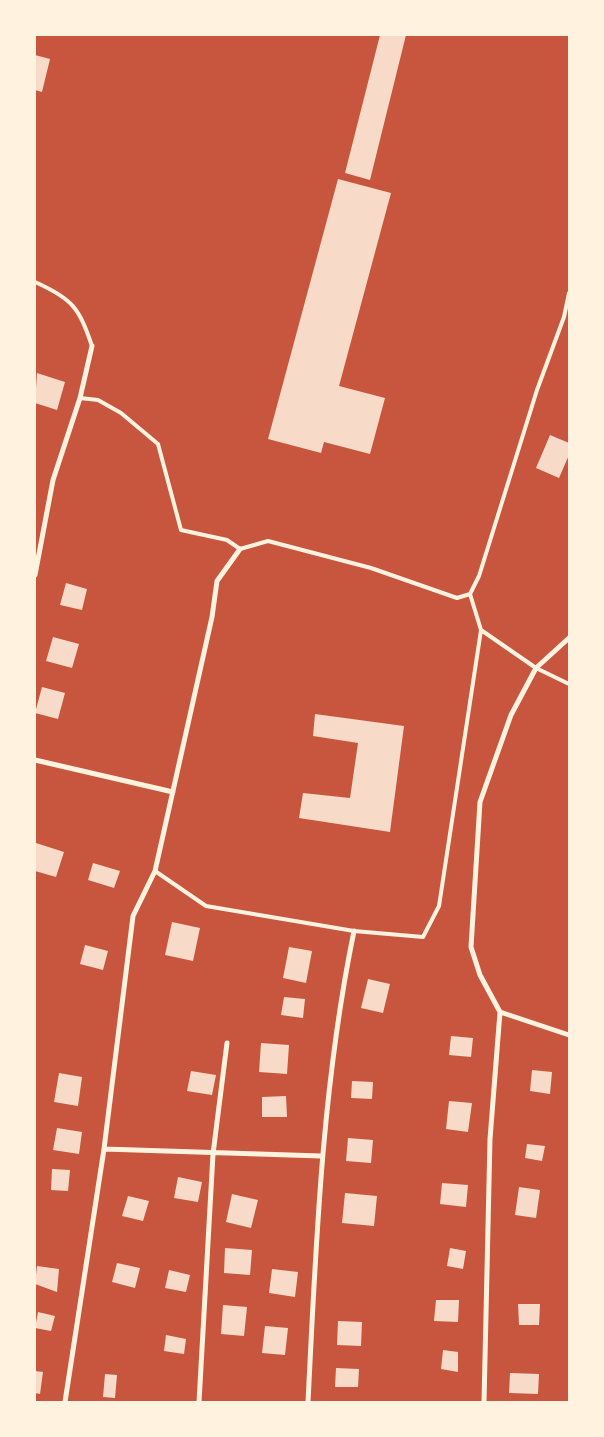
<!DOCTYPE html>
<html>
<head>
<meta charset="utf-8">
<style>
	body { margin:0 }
	#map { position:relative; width:604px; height:1437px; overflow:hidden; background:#c8553d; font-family:"DM Sans",sans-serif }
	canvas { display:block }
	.frame { position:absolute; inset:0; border:36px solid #fff3e0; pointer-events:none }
</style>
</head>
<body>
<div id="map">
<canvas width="604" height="1437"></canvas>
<div class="frame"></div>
</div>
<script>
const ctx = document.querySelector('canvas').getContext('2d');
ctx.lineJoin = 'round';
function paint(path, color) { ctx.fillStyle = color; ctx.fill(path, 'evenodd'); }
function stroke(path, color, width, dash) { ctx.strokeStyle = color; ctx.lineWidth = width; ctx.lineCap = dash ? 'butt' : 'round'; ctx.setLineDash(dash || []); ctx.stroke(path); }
const building = new Path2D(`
	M 380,35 L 406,35 L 370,180 L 345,173 Z
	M 35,55 L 50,59 L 42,92 L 35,90 Z
	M 338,179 L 391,193 L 339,386 L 385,398 L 370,454 L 324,442 L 321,453 L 268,439 Z
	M 37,373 L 65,382 L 57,410 L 35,403 Z
	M 550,435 L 569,443 L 569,455 L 559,478 L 536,468 Z
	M 66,583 L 87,589 L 82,610 L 60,605 Z
	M 53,637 L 79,644 L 72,668 L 46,661 Z
	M 42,687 L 65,693 L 58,719 L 35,713 Z
	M 315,714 L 404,726 L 390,832 L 299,818 L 303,793 L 350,798 L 358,743 L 313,736 Z
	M 36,843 L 64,852 L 56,877 L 35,871 Z
	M 93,863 L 120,871 L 114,888 L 88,880 Z
	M 172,922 L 200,928 L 193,961 L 165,955 Z
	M 85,945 L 108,951 L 103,970 L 80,964 Z
	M 289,947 L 312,951 L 306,983 L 283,978 Z
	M 368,979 L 390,984 L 383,1013 L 361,1008 Z
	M 284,997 L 305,999 L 303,1018 L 281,1015 Z
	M 451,1036 L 473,1038 L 471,1057 L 449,1055 Z
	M 261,1043 L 289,1045 L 287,1074 L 259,1072 Z
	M 532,1070 L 552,1072 L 550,1094 L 530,1091 Z
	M 191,1071 L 216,1075 L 212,1095 L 187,1091 Z
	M 59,1073 L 82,1077 L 78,1106 L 54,1102 Z
	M 352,1081 L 373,1082 L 372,1099 L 351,1098 Z
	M 286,1096 L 287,1117 L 262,1117 L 262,1097 Z
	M 449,1101 L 472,1103 L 468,1132 L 446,1129 Z
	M 57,1128 L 82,1132 L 79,1154 L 53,1150 Z
	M 348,1138 L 373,1140 L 371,1163 L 346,1161 Z
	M 527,1144 L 545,1146 L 542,1161 L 525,1158 Z
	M 52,1169 L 70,1170 L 68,1191 L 51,1190 Z
	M 178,1177 L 202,1182 L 198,1202 L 174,1198 Z
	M 442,1183 L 468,1185 L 466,1207 L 440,1204 Z
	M 519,1187 L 540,1190 L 536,1218 L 515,1215 Z
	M 345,1193 L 377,1196 L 374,1226 L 342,1223 Z
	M 232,1194 L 258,1200 L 251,1228 L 226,1222 Z
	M 128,1196 L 149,1201 L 143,1221 L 122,1216 Z
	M 225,1248 L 252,1250 L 250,1275 L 224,1273 Z
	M 450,1248 L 466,1251 L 463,1269 L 447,1266 Z
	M 117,1263 L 140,1268 L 135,1288 L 112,1282 Z
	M 37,1266 L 59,1269 L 57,1292 L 35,1284 Z
	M 272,1269 L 298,1272 L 295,1297 L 269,1293 Z
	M 169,1270 L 190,1275 L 186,1292 L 165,1288 Z
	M 436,1300 L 459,1300 L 458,1322 L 434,1321 Z
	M 518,1304 L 540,1304 L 539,1325 L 519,1325 Z
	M 223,1305 L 247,1307 L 244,1336 L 221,1334 Z
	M 38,1312 L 55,1316 L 51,1331 L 35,1328 Z
	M 338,1321 L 362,1322 L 361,1346 L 337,1345 Z
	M 265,1326 L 288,1328 L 285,1355 L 262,1353 Z
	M 166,1335 L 186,1339 L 184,1354 L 164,1351 Z
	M 443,1350 L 458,1352 L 458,1372 L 441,1369 Z
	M 336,1368 L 359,1369 L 358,1387 L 335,1387 Z
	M 35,1371 L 43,1372 L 40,1394 L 35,1393 Z
	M 510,1373 L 539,1374 L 538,1394 L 509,1393 Z
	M 105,1374 L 117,1375 L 115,1398 L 103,1397 Z`);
const service = new Path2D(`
	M 35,282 C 73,299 79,308 92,346
	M 80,398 L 98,400 L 121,413 L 158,444 L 181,530 L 227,540 L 240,549 L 268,541 L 371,568 L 457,598 L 470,594 L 481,630 L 536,668 L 569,684
	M 470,594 L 479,576 L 537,390 L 564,317 L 569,293
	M 155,871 L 206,906 L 354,931 L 423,937 L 439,906 L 481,630`);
const minor = new Path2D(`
	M 35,575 L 53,480 L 80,398 L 92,346
	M 35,760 L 173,792
	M 500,1012 L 569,1035
	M 104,1149 L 321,1156
	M 65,1402 L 104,1149 L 133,916 L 155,871 L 212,617 L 217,581 L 240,549
	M 199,1402 L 213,1154 L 227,1043
	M 308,1402 C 316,1244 322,1086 354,931
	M 484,1402 L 490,1139 L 500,1012 L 480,975 L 471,947 L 480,802 L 511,715 L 536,668 L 569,638`);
paint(building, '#f7dbc8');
stroke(service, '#fff3e0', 4);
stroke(minor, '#fff3e0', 5);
</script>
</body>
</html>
